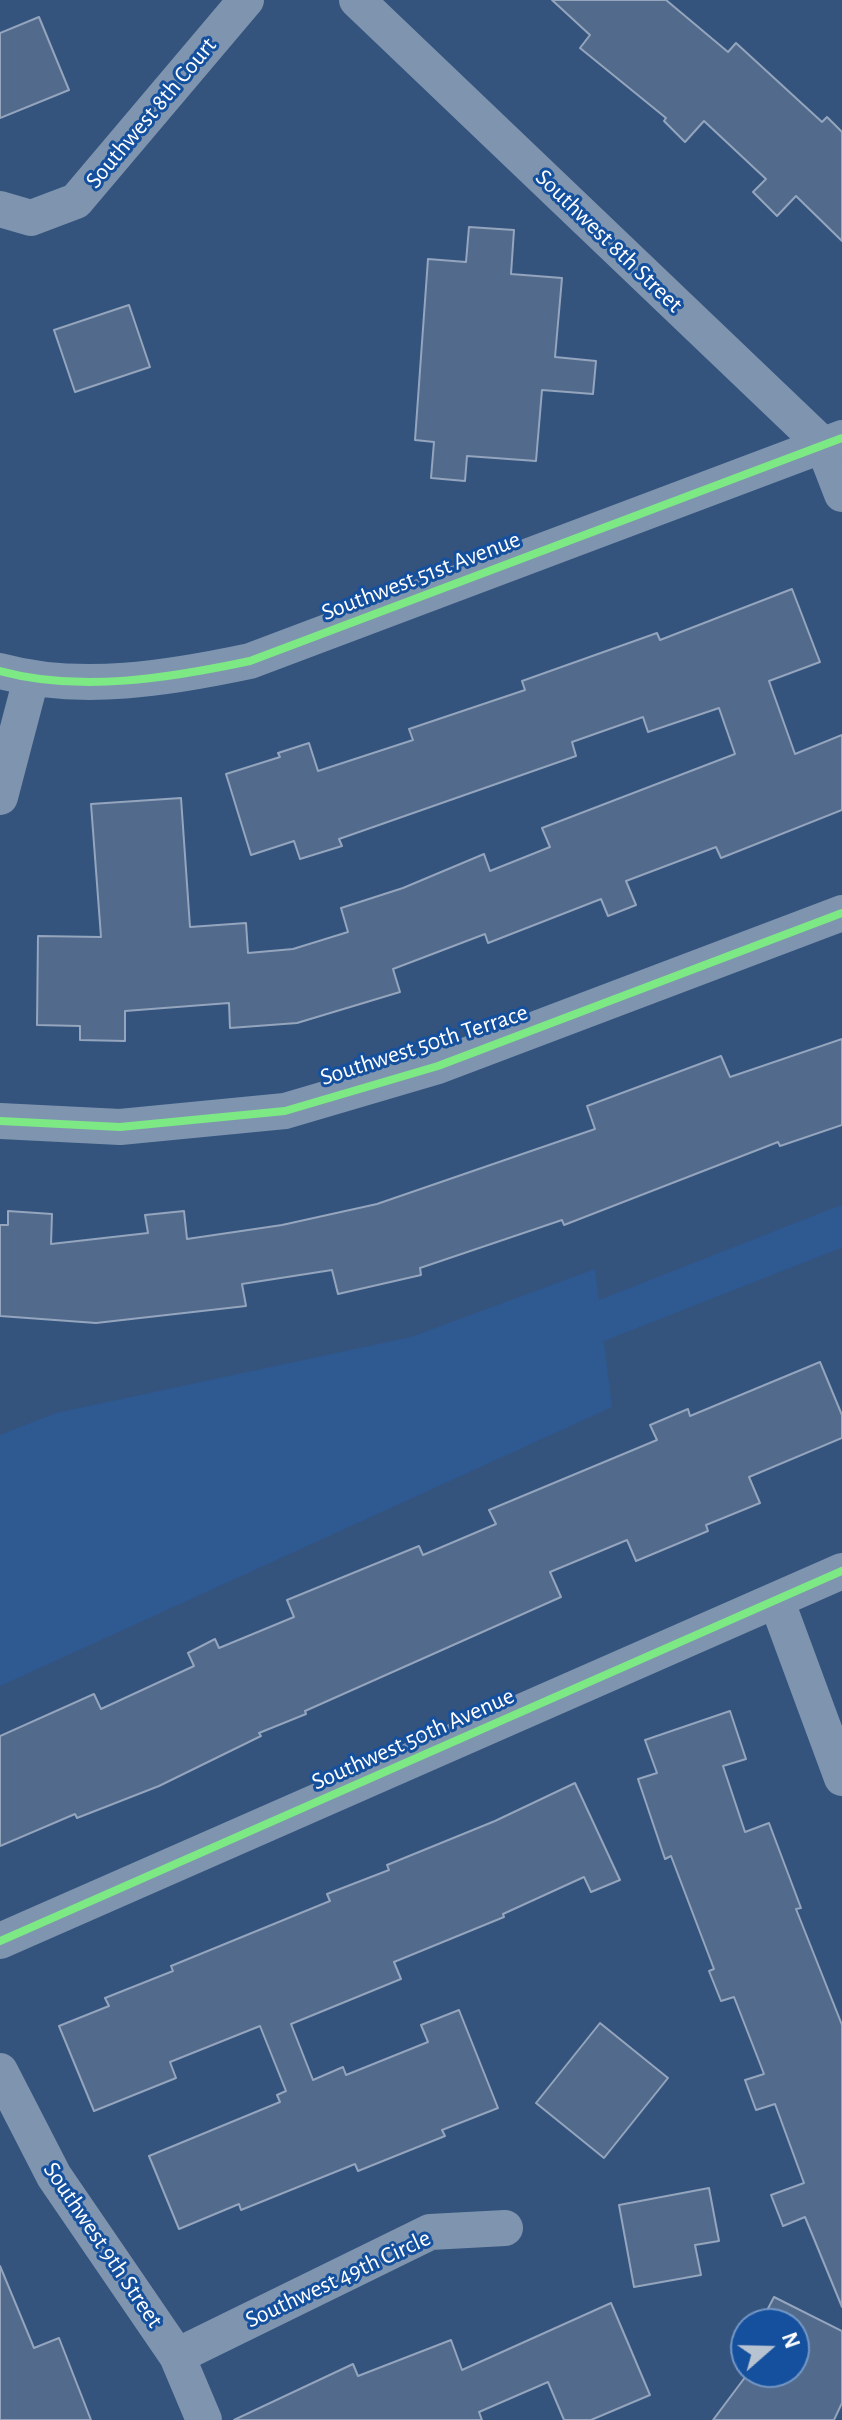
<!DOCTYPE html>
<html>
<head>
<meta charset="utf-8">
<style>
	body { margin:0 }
	#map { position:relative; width:842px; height:2420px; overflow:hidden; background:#34547e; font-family:"Alegreya Sans",sans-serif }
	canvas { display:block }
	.north { position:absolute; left:730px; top:2308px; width:80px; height:80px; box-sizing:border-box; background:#15509e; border:2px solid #7396c5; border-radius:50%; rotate:70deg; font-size:22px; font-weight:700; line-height:32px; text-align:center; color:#fff }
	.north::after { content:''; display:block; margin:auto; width:28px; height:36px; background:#b8c3d2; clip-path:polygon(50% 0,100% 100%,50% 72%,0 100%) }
</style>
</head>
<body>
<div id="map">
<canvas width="842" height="2420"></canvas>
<div class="north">N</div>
</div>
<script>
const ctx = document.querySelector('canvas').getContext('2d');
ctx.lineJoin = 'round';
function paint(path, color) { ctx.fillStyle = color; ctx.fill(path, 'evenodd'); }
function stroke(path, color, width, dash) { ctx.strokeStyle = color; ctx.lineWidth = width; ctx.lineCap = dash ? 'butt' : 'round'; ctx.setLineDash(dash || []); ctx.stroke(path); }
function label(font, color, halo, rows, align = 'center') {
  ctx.font = font + ' "Alegreya Sans",sans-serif'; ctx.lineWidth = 6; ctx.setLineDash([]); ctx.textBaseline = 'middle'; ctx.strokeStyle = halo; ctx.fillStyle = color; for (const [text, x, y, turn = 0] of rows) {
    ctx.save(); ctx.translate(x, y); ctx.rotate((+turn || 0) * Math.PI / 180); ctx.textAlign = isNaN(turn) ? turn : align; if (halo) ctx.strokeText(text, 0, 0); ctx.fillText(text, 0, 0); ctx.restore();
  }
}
const water = new Path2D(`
	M 595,1269 L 612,1407 L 0,1686 L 0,1435 L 56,1413 L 411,1337 Z`);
const canal = new Path2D(`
	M 552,1340 L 842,1226`);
const building = new Path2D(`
	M 552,0 L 666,0 L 728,52 L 736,43 L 822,122 L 827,117 L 842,132 L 842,241 L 796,196 L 777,216 L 753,192 L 766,179 L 704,121 L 685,142 L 664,121 L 666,118 L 580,48 L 590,35 Z
	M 39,17 L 69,90 L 0,118 L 0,33 Z
	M 469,227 L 514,230 L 511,274 L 562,278 L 555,357 L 596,361 L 593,394 L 542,390 L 536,461 L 467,456 L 465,481 L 431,478 L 434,442 L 415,440 L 428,259 L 466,262 Z
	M 129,305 L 150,367 L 75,392 L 54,330 Z
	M 792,589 L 820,662 L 769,681 L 795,754 L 842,735 L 842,810 L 721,858 L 716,847 L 626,881 L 636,905 L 608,916 L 601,899 L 488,943 L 485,934 L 393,969 L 400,992 L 297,1023 L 230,1028 L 229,1003 L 125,1011 L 125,1041 L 80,1040 L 80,1026 L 37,1025 L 38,936 L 101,937 L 91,804 L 181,798 L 190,927 L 246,923 L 248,953 L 293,949 L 348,932 L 341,908 L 403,888 L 484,854 L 490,871 L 550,847 L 542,828 L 735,754 L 719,708 L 648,732 L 643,717 L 572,742 L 576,756 L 339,839 L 342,846 L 300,859 L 294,841 L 251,855 L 226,774 L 280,757 L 278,753 L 309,743 L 318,771 L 413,740 L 409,729 L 525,690 L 522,681 L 657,633 L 660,640 Z
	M 842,1039 L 842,1125 L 780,1146 L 778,1142 L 564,1225 L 562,1220 L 420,1268 L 421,1275 L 338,1294 L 332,1270 L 242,1284 L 246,1306 L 96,1323 L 0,1316 L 0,1225 L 8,1225 L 8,1211 L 52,1214 L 51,1244 L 148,1233 L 145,1215 L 184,1211 L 187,1239 L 282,1225 L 377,1204 L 595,1129 L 587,1106 L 721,1056 L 730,1077 Z
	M 820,1362 L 842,1415 L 842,1438 L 749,1477 L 760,1503 L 706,1525 L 708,1531 L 636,1561 L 627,1540 L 550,1572 L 561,1597 L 305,1711 L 306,1714 L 259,1733 L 261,1736 L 159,1786 L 77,1818 L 75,1814 L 0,1846 L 0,1736 L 94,1694 L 101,1709 L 194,1666 L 188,1653 L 215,1639 L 219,1648 L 294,1617 L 287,1600 L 419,1546 L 423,1555 L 496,1524 L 489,1510 L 657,1440 L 650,1425 L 688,1409 L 690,1416 Z
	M 730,1711 L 746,1759 L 723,1766 L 745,1832 L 769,1823 L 801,1908 L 796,1909 L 842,2025 L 842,2307 L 805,2217 L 783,2226 L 771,2195 L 804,2183 L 775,2104 L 756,2110 L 745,2080 L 764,2074 L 734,1997 L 721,2001 L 709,1971 L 714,1969 L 671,1856 L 665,1859 L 638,1779 L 657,1773 L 645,1740 Z
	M 575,1783 L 620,1880 L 591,1892 L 584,1877 L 503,1914 L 504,1917 L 394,1962 L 401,1979 L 291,2024 L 313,2080 L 343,2067 L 346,2075 L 428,2042 L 421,2025 L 459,2010 L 498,2108 L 442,2130 L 445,2136 L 358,2171 L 355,2164 L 241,2210 L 239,2204 L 179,2229 L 149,2156 L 280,2102 L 277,2095 L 286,2091 L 260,2026 L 170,2062 L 176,2078 L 94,2111 L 59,2026 L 109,2006 L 105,1998 L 173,1971 L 171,1966 L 330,1901 L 327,1894 L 389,1870 L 387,1865 L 495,1821 Z
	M 600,2023 L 668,2078 L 604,2158 L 536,2103 Z
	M 709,2188 L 719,2241 L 695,2245 L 701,2275 L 634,2287 L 619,2205 Z
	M 0,2266 L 34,2348 L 59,2338 L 91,2420 L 0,2420 Z
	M 774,2297 L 842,2331 L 842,2403 L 834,2420 L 713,2420 L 749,2372 L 794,2372 L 794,2324 L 760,2324 Z
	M 611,2303 L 650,2395 L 591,2420 L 564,2420 L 548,2382 L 479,2412 L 482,2420 L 234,2420 L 353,2364 L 358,2376 L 451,2340 L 462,2370 Z`);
const street = new Path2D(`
	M 357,0 L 823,445 L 842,494
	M 0,209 L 31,218 L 76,201 L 246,0
	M 0,671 C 80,693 170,678 250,661 L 842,438
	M 0,797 L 31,679
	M 0,1121 L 120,1127 L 285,1111 L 438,1066 L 842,913
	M 777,1602 L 842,1778
	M 0,1941 L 842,1571
	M 0,2071 L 54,2176 L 177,2356 L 204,2420
	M 177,2356 L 430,2232 L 505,2228`);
const cycleway = new Path2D(`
	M 0,671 C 80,693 170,678 250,661 L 842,438
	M 0,1121 L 120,1127 L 285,1111 L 438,1066 L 842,913
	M 0,1941 L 842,1571`);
const streetNames = [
	["Southwest 8th Court",151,113,-50],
	["Southwest 8th Street",609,241,44],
	["Southwest 51st Avenue",421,576,-21],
	["Southwest 50th Terrace",424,1045,-18],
	["Southwest 50th Avenue",413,1739,-24],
	["Southwest 9th Street",103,2245,56],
	["Southwest 49th Circle",338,2279,-25]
];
paint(water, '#2f5991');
stroke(canal, '#2f5991', 40);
paint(building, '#526b8c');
stroke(building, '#94a5bd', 2);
stroke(street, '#7f95af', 36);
stroke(cycleway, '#7ce984', 8);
label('24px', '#fff', '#15509e', streetNames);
</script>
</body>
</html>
